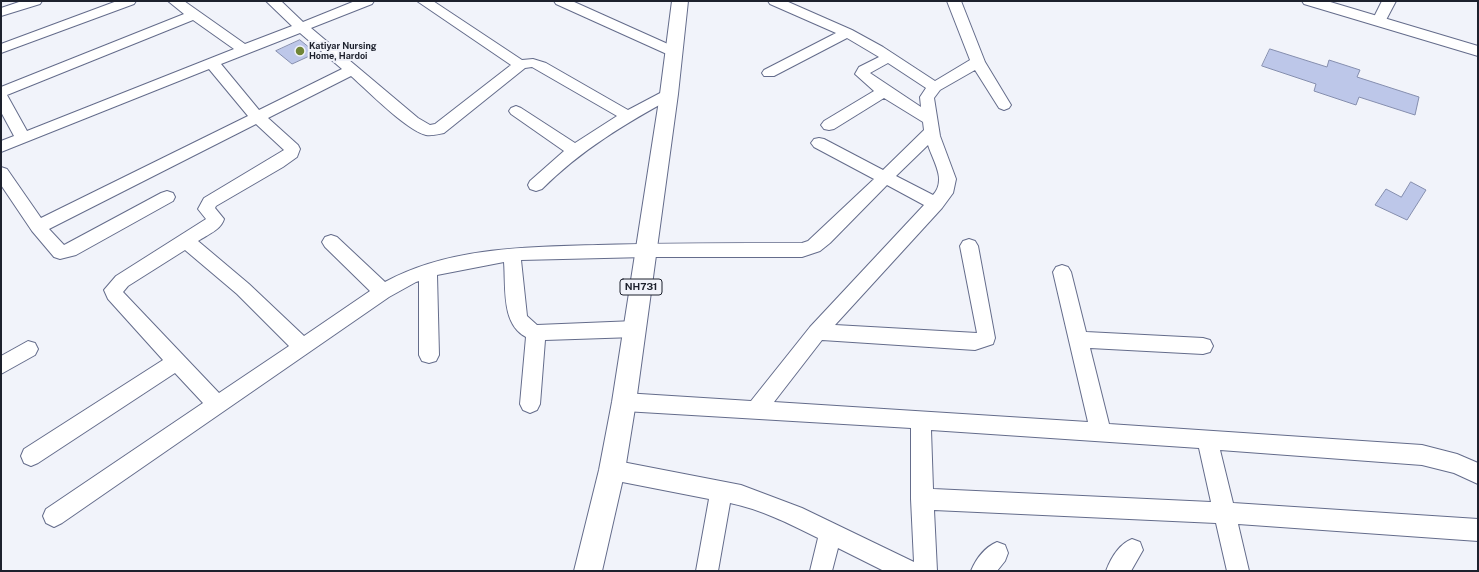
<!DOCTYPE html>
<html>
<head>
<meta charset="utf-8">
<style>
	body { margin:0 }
	#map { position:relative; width:1479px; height:572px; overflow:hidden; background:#f1f3fa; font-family:"Public Sans",sans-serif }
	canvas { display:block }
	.frame { position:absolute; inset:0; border:2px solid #1d212d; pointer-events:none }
</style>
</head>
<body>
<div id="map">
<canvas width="1479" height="572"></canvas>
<div class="frame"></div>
</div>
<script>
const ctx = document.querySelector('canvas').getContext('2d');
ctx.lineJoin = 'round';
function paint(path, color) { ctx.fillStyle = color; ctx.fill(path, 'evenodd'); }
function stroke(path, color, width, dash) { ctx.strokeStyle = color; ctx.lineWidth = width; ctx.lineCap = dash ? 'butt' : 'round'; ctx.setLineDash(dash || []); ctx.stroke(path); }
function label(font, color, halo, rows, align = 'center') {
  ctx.font = font + ' "Public Sans",sans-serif'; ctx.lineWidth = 4; ctx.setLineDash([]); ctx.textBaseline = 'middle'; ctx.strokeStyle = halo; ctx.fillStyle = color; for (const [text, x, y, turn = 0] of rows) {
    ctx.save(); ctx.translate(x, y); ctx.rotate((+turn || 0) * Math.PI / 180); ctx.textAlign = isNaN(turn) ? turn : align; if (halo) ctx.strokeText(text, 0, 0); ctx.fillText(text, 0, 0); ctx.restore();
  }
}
const building = new Path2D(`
	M 300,40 L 316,53 L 292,64 L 276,51 Z
	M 1270,49 L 1327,67 L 1329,60 L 1360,70 L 1357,77 L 1419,97 L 1415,115 L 1359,97 L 1356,105 L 1314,91 L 1316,84 L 1262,66 Z
	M 1411,182 L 1426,190 L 1407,220 L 1375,205 L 1386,189 L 1401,197 Z`);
const minor = new Path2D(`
	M 22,1 L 42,1 L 40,4 L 1,16 L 1,8 Z
	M 117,1 L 136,1 L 134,4 L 1,53 L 1,44 Z
	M 168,1 L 184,1 L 245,44 L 292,26 L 266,1 L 281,1 L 303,22 L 355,1 L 374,1 L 372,4 L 311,28 L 418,118 L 430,125 L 435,124 L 511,65 L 417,1 L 433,1 L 522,60 L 533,59 L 546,63 L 628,110 L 664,91 L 674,91 L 676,94 L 674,97 C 626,123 581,150 542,189 L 536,191 L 530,189 L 528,185 L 530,181 L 564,151 L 511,114 L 509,111 L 511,108 L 516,106 L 521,108 L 575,143 L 617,116 L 532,67 L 525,68 L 444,133 C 439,134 432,136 426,135 C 406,130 368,91 351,76 L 268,118 L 298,145 L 300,149 L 297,157 L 283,167 L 216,206 L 215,208 L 224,219 C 221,230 207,235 198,241 L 249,284 L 304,336 L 370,291 L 325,247 L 322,242 L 325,237 L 331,235 L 337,237 L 385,282 C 449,247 526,247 598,245 C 666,243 734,243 802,243 L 808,241 L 874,179 L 814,147 L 811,143 L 814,139 L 819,138 L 824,139 L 883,170 L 924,130 L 923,122 L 884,98 L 834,129 L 829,130 L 824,129 L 821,125 L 824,121 L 874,91 L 855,74 L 859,67 L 879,57 L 847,38 L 774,76 L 764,76 L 762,73 L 764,70 L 836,33 L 770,4 L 768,1 L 786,1 L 852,30 L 883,47 L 935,81 L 970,60 L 947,1 L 961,1 L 985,62 L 1011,105 L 1009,108 L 1004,110 L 999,108 L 975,70 L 940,90 L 934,98 L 940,136 L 956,179 L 953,193 L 942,208 L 835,325 L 977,333 L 960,246 L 963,241 L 969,239 L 975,241 L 978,246 L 995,338 L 993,344 L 975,350 L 822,340 L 774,402 L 1088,422 L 1053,272 L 1056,267 L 1062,265 L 1068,267 L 1071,272 L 1086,332 L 1203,338 L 1210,340 L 1213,346 L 1210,352 L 1203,354 L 1090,348 L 1109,424 L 1422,445 L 1457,454 L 1478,463 L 1478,484 L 1454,473 L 1422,465 L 1220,450 L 1233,503 L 1478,519 L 1478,541 L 1238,524 L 1249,571 L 1227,571 L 1216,523 L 934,510 L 937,571 L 884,571 L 838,548 L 832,571 L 810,571 L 818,538 C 790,524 760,509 730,503 L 718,571 L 696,571 L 709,499 L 612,480 L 605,477 L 601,470 L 605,463 L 612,460 L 741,485 L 802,508 L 914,562 L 911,499 L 911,428 L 624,411 L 617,408 L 614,402 L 617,396 L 624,393 L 751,401 L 810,327 L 924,205 L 887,185 L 830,243 L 820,251 L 802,257 L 646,257 L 521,260 L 527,316 L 537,325 L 635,321 L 642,324 L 644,329 L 642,334 L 635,337 L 545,340 L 540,404 L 537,410 L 530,413 L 523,410 L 520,404 L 526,337 C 501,324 506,287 504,262 L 437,275 L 439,355 L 436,361 L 429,363 L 422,361 L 419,355 L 419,281 L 416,282 L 389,297 L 62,523 L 54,527 L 46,523 L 43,516 L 46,509 L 203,403 L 175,373 L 38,463 L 31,466 L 24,463 L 21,456 L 24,449 L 163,360 L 108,299 L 104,290 L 116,276 L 206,219 L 198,209 L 204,198 L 284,150 L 256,124 L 49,229 L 64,245 L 66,244 L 161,193 L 167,191 L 173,193 L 175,197 L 173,201 L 76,255 L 60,259 L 54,257 L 32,231 L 1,185 L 1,167 L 7,169 L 41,218 L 248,116 L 209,69 L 1,152 L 1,141 L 14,136 L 1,112 L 1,87 L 184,14 ZM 193,20 L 234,49 L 27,131 L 7,95 ZM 300,33 L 342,69 L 259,110 L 221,64 ZM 888,63 L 926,88 L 920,97 L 921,107 L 870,73 ZM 928,145 C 933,161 947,180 933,195 L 896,176 ZM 185,250 L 237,294 L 289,346 L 219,393 L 123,292 L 128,286 ZM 931,430 L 1199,448 L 1211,502 L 933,489 Z
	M 554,1 L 572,1 L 679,49 L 681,52 L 679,55 L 669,55 L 556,4 Z
	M 1382,1 L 1396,1 L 1386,20 L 1376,20 L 1374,17 Z
	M 28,341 L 35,343 L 38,349 L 35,355 L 1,374 L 1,356 Z
	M 1132,539 L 1140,542 L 1143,550 L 1131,571 L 1106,571 C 1111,558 1119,544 1132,539 Z
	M 997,542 L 1005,545 L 1008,553 L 1005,561 L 997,571 L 971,571 C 976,559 985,547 997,542 Z`);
const primary = new Path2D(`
	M 1302,1 L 1327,1 L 1478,46 L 1478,56 L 1304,4 Z`);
const trunk = new Path2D(`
	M 672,1 L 688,1 L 678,94 L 636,402 L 625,470 L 602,571 L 574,571 L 599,470 L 612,402 L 660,94 Z`);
const markers = [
	[300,51,5,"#708537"]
];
const farPoinames = [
	["Katiyar Nursing",309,46],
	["Home, Hardoi",309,56]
];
const shields = [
	[641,287,42]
];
const shieldNames = [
	["NH731",641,287]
];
paint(building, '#bdc7e9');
stroke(building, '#858eae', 1);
stroke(minor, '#646c8b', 2);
stroke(primary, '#646c8b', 2);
stroke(trunk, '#646c8b', 2);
paint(minor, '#fff');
paint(primary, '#fff');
paint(trunk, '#fff');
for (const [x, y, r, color] of markers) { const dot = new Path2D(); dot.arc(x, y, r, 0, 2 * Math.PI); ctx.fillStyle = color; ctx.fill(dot); stroke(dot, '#f1f3fa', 1.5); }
label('bold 9px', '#1d212d', '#f1f3fa', farPoinames, 'left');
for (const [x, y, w] of shields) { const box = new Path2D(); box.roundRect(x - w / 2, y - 8, w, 16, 3); ctx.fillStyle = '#f1f3fa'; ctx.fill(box); stroke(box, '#1d212d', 1); }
label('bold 10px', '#1d212d', null, shieldNames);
</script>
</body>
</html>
